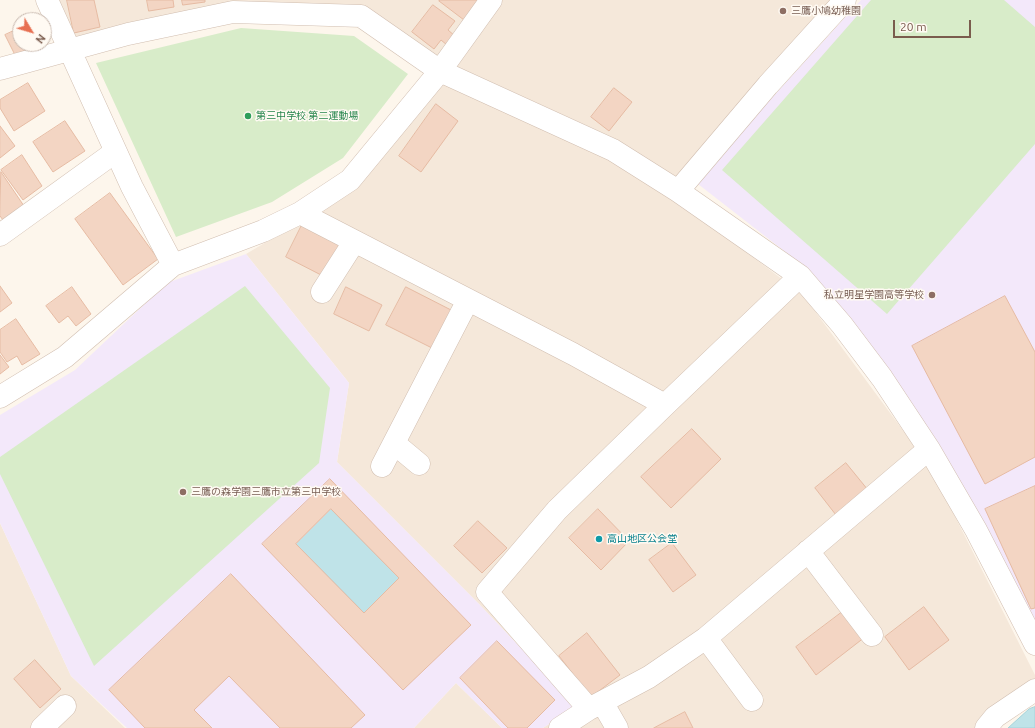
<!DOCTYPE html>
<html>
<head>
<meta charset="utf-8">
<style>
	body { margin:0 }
	#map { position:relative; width:1035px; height:728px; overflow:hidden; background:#fdf6ec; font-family:Ubuntu,sans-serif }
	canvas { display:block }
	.north { position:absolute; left:12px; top:12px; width:40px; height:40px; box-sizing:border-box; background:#fffaf3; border:1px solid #cabbb1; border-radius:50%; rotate:128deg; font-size:11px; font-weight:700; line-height:16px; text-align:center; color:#7a5c4d }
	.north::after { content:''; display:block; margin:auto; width:14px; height:18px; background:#e76f51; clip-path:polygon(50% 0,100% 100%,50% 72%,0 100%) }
	.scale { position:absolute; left:893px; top:20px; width:78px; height:18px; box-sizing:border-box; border:2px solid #7a5c4d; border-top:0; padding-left:5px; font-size:12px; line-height:14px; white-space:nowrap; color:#7a5c4d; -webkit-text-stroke:3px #fffaf3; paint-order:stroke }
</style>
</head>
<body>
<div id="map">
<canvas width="1035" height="728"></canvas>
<div class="north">N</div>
<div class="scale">20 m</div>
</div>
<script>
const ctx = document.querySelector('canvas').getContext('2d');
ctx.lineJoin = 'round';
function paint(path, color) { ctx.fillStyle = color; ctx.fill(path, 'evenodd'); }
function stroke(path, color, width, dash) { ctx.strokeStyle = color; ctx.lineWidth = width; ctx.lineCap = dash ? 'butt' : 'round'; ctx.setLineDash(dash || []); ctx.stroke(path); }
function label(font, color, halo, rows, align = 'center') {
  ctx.font = font + ' Ubuntu,"Noto Sans JP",sans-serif'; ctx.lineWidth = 3; ctx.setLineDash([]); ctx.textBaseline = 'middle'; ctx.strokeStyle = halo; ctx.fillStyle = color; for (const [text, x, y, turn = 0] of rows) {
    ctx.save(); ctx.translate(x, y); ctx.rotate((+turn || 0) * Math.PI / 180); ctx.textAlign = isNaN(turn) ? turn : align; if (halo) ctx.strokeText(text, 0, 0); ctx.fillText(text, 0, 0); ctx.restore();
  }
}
const residential = new Path2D(`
	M 56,0 L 833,0 L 675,181 L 612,137 L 436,57 L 362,8 L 74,40 Z
	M 443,82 L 618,159 L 663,189 L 803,295 L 930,467 L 1035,675 L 1035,684 L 976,728 L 543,728 L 572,709 L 573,703 L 479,604 L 337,462 L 349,383 L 246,254 L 351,192 Z
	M 0,523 L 71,676 L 125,728 L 0,728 Z
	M 456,683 L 502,728 L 414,728 Z`);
const education = new Path2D(`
	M 861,0 L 1035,0 L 1035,631 L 806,268 L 698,184 L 717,158 Z
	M 246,254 L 349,383 L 337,462 L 479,604 L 574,704 L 572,709 L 543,728 L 502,728 L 456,683 L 414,728 L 127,728 L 71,676 L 0,523 L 0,415 L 75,370 L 167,283 Z`);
const green = new Path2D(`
	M 871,0 L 1004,0 L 1035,27 L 1035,144 L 887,314 L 722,170 Z
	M 241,28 L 354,36 L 408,74 L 343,158 L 272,202 L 176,237 L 96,63 Z
	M 245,286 L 330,388 L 319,463 L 94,666 L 0,474 L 0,457 Z`);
const water = new Path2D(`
	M 331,509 L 399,578 L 364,613 L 296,544 Z
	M 1035,707 L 1035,728 L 1008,728 L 1029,709 Z`);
const building = new Path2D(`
	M 67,0 L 94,0 L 100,27 L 74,33 Z
	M 147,0 L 173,0 L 174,7 L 149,11 Z
	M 182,0 L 205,0 L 205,2 L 183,5 Z
	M 441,0 L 478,0 L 464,20 L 439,1 Z
	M 433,5 L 455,21 L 448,30 L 455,36 L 447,45 L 441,40 L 434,49 L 412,32 Z
	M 20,28 L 20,44 L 38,44 L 15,55 L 5,35 Z
	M 28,83 L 45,111 L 14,131 L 0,108 L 0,100 Z
	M 614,88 L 632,102 L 609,131 L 591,117 Z
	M 436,104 L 458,121 L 421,172 L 399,156 Z
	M 65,121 L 85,151 L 53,172 L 33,142 Z
	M 0,126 L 15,146 L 0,158 Z
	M 22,155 L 42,186 L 23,200 L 1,170 Z
	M 1,172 L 24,206 L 3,220 L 0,216 Z
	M 110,193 L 158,259 L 123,285 L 75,219 Z
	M 303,223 L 342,242 L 325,277 L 286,257 Z
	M 0,286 L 12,303 L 0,312 Z
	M 72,287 L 91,314 L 76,326 L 68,316 L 59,323 L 46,306 Z
	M 346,287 L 382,305 L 369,331 L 334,314 Z
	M 406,287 L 453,311 L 434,349 L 386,325 Z
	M 1005,296 L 1035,352 L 1035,457 L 985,484 L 912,346 Z
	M 16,319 L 40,354 L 22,365 L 17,356 L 7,362 L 0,352 L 0,330 Z
	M 0,355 L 9,367 L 0,374 Z
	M 692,429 L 721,459 L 671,508 L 641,477 Z
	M 846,463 L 868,490 L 836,515 L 815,488 Z
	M 330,479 L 471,625 L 403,690 L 262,544 ZM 331,509 L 399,578 L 364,613 L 296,544 Z
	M 1035,486 L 1035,608 L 1031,609 L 985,509 Z
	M 598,509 L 629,541 L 601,570 L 569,538 Z
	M 478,521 L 507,548 L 482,573 L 454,546 Z
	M 672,543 L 696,575 L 673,592 L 649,560 Z
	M 231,574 L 365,715 L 351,728 L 280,728 L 229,676 L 194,710 L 212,728 L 145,728 L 109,690 Z
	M 924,607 L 949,640 L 909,670 L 885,637 Z
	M 845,610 L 865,637 L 816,675 L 796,647 Z
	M 587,633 L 620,675 L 591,697 L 559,656 Z
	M 497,641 L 555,700 L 527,728 L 508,728 L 460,678 Z
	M 35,660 L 61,689 L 40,708 L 14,679 Z
	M 685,712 L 693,728 L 654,728 Z`);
const minor = new Path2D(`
	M 47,0 L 132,187 L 173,265
	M 0,69 L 128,34 L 233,12 L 361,16 L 440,71 L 613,150 L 678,191 L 800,276 L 842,325 L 882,378 L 929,449 L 976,530 L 1035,644
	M 678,191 L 768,85 L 845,0
	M 300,213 L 573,354 L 665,405
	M 0,235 L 115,152
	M 322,292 L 354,242
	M 0,397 L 65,357 L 173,265 L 263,231 L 300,213 L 350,180 L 440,71 L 491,0
	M 395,444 L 419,464
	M 382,466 L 468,300
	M 808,551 L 872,635
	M 706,638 L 752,700
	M 602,702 L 617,728
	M 589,709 L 487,592 L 557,510 L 665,405 L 800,276
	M 42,728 L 65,706
	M 560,728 L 589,709 L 649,677 L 706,638 L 929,449
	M 986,728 L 995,717 L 1035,690`);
const markers = [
	[783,11,4,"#8d6e63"],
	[248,116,4,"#2e9e5b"],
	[932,295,4,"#8d6e63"],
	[183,492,4,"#8d6e63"],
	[599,539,4,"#0f9aa8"]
];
const educationNames = [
	["三鷹小鳩幼稚園",791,11],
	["私立明星学園高等学校",924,295,"right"],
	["三鷹の森学園三鷹市立第三中学校",191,492]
];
const leisureNames = [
	["第三中学校 第二運動場",256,116]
];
const cultureNames = [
	["高山地区公会堂",607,539]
];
paint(residential, '#f5e8da');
paint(education, '#f3e8fa');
paint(green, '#d8ecc9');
paint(water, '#bfe3e8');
stroke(water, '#a5d3da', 1);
paint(building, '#f3d5c3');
stroke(building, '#e6bba3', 1);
stroke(minor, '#d1beb0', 23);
stroke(minor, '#fff', 22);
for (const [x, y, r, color] of markers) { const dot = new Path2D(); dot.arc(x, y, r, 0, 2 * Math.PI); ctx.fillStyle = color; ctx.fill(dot); stroke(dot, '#fffaf3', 1.5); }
label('10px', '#785e54', '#fffaf3', educationNames, 'left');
label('10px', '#27864d', '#fffaf3', leisureNames, 'left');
label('10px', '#0d838f', '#fffaf3', cultureNames, 'left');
</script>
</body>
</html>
